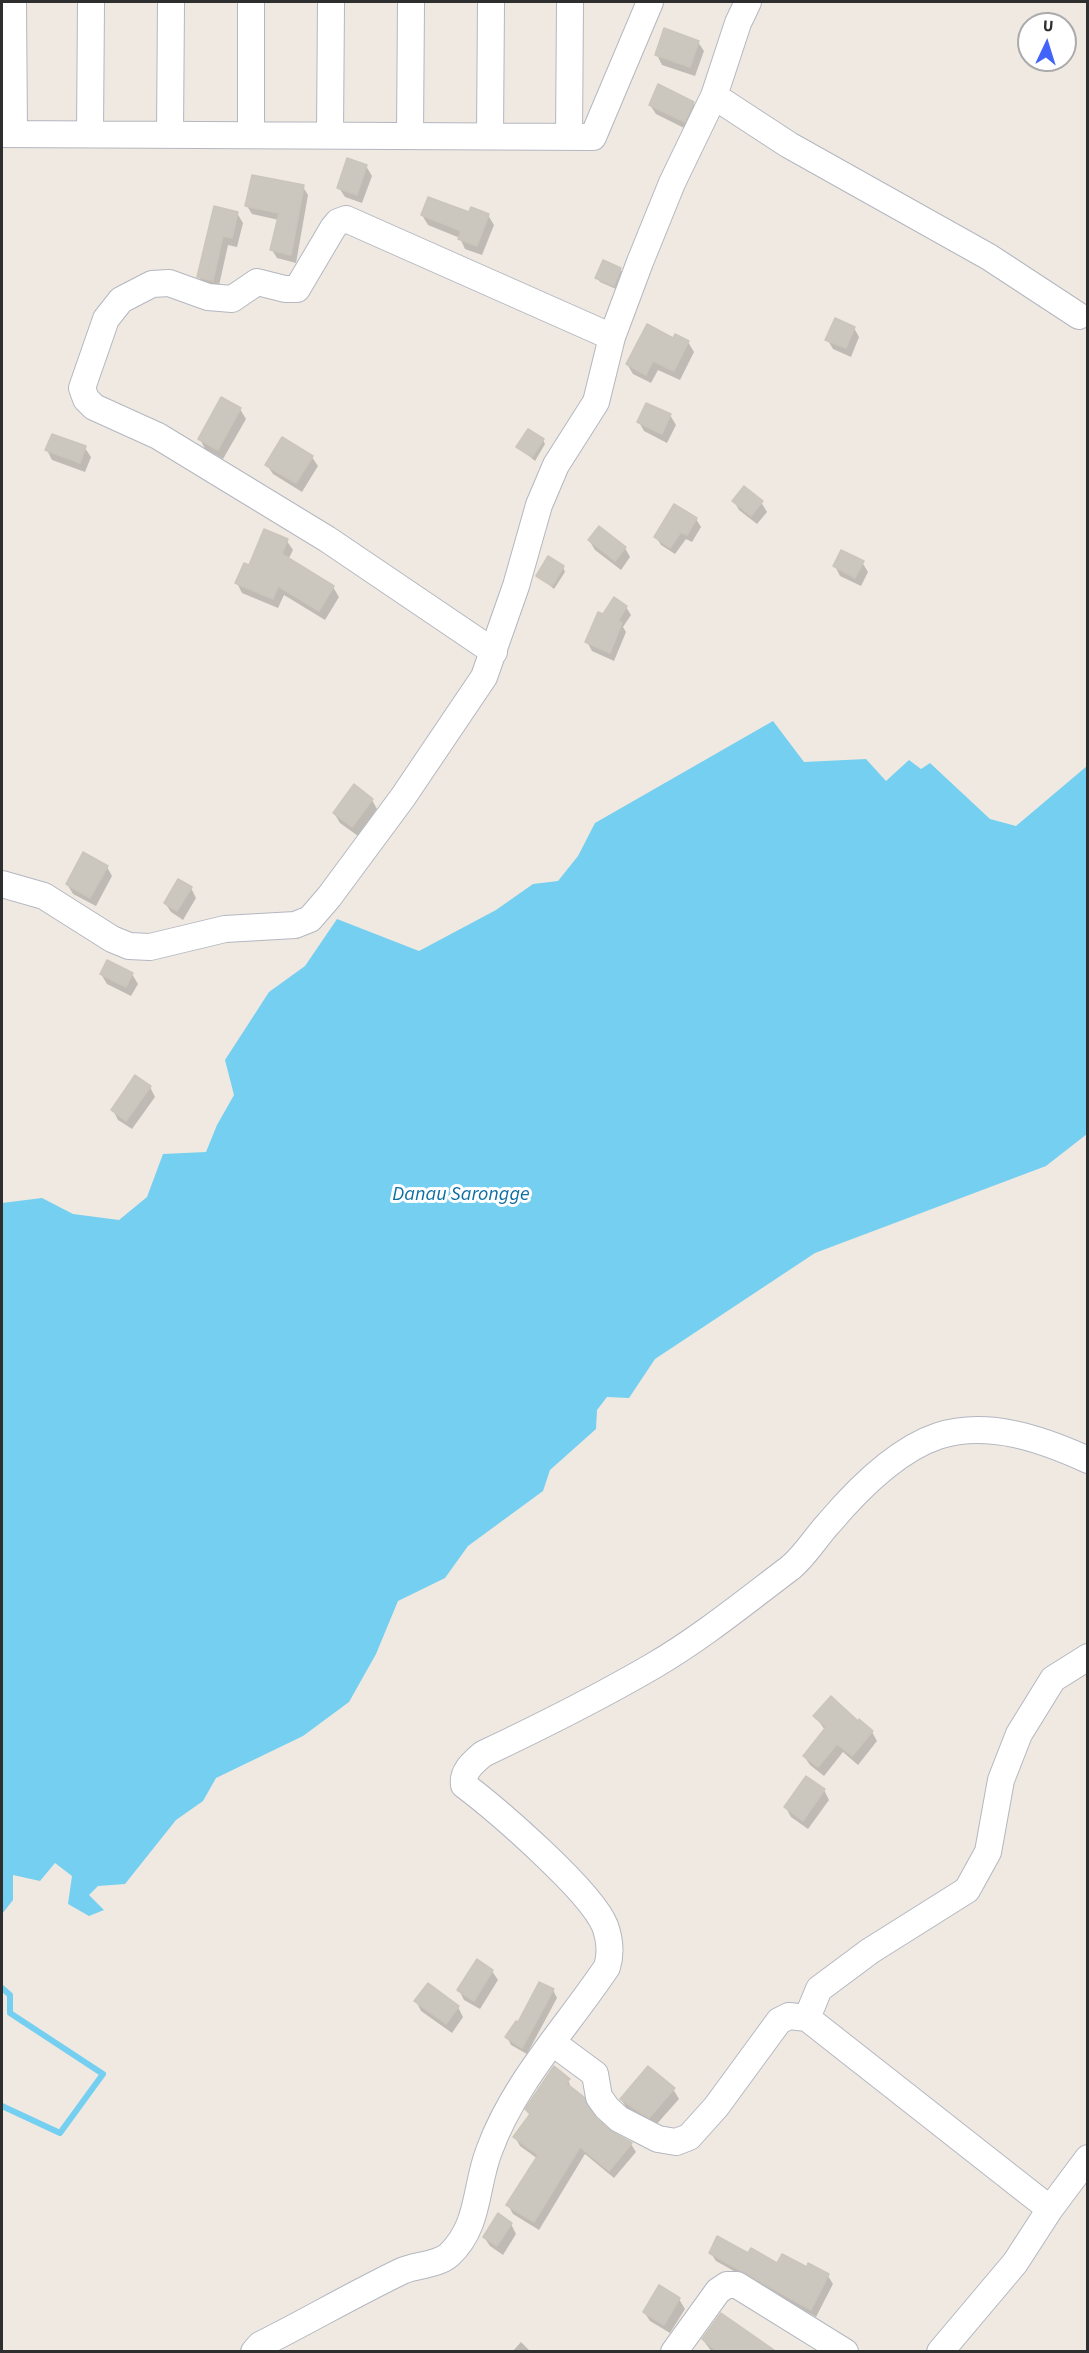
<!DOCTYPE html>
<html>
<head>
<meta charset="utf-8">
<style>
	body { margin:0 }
	#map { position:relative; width:1089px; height:2353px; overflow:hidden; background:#efe9e1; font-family:"Source Sans 3",sans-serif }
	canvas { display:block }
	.frame { position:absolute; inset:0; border:3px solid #2e2e2e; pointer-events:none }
	.north { position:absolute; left:1017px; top:12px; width:60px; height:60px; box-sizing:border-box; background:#fff; border:2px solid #ababab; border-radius:50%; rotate:4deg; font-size:16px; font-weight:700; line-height:24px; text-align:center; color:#2e2e2e }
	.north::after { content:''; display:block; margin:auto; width:21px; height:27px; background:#4264fb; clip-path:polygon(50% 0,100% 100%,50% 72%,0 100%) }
</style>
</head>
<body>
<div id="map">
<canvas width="1089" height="2353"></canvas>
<div class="frame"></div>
<div class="north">U</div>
</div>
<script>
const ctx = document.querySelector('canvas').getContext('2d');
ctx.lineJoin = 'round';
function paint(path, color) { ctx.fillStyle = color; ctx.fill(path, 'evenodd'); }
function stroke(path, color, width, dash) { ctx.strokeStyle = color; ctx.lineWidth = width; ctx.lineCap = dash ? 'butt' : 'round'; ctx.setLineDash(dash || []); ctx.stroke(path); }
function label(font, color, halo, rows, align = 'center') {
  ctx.font = font + ' "Source Sans 3",sans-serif'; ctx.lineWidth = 6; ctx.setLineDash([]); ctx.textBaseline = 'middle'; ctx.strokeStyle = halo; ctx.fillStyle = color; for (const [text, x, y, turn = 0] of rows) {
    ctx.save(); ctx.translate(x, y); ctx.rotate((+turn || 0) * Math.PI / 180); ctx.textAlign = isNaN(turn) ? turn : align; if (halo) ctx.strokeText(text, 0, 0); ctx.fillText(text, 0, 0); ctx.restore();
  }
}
const water = new Path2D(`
	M 773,721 L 804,762 L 866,759 L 886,781 L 909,760 L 921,769 L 930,763 L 990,819 L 1016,826 L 1087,766 L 1087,1134 L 1046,1166 L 815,1253 L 655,1359 L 629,1398 L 607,1397 L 597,1410 L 596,1429 L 550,1470 L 543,1491 L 468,1546 L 445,1578 L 398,1601 L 376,1654 L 349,1702 L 303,1736 L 216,1778 L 203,1801 L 176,1820 L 125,1884 L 98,1886 L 89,1895 L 104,1910 L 89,1916 L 68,1904 L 72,1876 L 55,1863 L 40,1881 L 13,1875 L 13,1900 L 2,1914 L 2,1203 L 42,1198 L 73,1214 L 119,1220 L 147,1197 L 163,1154 L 206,1152 L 217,1125 L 234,1095 L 225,1060 L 269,992 L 305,966 L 337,919 L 419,951 L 496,910 L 533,884 L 558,881 L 578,856 L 595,823 Z`);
const shadow = new Path2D(`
	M 698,42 L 704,51 L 695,76 L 662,65 L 657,55 Z
	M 693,103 L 699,113 L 690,131 L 656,114 L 650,105 Z
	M 366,166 L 372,176 L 362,203 L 345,197 L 339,188 Z
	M 303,187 L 308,195 L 296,263 L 277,258 L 272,250 L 279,220 L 252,214 L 247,206 Z
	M 215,208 L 237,213 L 243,223 L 237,247 L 228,245 L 218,290 L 204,286 L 199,277 Z
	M 422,215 L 488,215 L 494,225 L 482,255 L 465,249 L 460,238 L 428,225 Z
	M 620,269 L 623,273 L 616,289 L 600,282 L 597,278 Z
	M 854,328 L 859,337 L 851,357 L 833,349 L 827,339 Z
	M 674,340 L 688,342 L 694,352 L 680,380 L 658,370 L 651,383 L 633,374 L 627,364 Z
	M 240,409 L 246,419 L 223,459 L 205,449 L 200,439 Z
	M 670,415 L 676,425 L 667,443 L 644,431 L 639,422 Z
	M 543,440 L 545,444 L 535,461 L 518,447 Z
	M 85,448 L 91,457 L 85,472 L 52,460 L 47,450 Z
	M 312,457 L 318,466 L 302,492 L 273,474 L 267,465 Z
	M 734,501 L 761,502 L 767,512 L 757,524 L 739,510 Z
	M 696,519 L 701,527 L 692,542 L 686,539 L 675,554 L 661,545 L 656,537 Z
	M 589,540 L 625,548 L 630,557 L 621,570 L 595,550 Z
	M 287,541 L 293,550 L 288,560 L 333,587 L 339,597 L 325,620 L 284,595 L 278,608 L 242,593 L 237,583 Z
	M 862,562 L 868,572 L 861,586 L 840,576 L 835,566 Z
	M 563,567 L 565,572 L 554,589 L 538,576 Z
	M 626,607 L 631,615 L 623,627 L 626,632 L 614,661 L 592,651 L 587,642 L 603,616 Z
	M 372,800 L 377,809 L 358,836 L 340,823 L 334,813 Z
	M 107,867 L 112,876 L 96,906 L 73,894 L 67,884 Z
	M 191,888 L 196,898 L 183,920 L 171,912 L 165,903 Z
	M 101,974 L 132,974 L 138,984 L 131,996 L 107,984 Z
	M 150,1087 L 155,1097 L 132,1129 L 118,1120 L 113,1110 Z
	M 815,1716 L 858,1723 L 872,1732 L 877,1741 L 858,1765 L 843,1752 L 824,1776 L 810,1765 L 804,1756 L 825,1730 Z
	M 824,1790 L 829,1800 L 808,1829 L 791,1817 L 786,1808 Z
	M 492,1971 L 498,1980 L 480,2009 L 464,2000 L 459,1990 Z
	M 553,1990 L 557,1998 L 527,2054 L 511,2045 L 507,2037 Z
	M 416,2001 L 458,2007 L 463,2017 L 452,2033 L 421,2011 Z
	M 568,2080 L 572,2090 L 596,2120 L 611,2133 L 631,2144 L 636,2152 L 614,2178 L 585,2154 L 539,2230 L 513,2214 L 508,2205 L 538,2159 L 520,2146 L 515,2137 L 531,2115 Z
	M 673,2089 L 679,2099 L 655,2126 L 627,2109 L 621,2099 Z
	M 511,2224 L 516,2234 L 503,2255 L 490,2246 L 484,2237 Z
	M 710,2252 L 749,2255 L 778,2265 L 807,2269 L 809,2265 L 828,2276 L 833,2284 L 816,2317 L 716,2261 Z
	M 679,2299 L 685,2309 L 670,2333 L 650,2321 L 644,2312 Z
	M 703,2340 L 772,2352 L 712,2352 Z
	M 521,2342 L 531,2352 L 512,2352 Z`);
const stream = new Path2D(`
	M 2,1988 L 10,1995 L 10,2013 L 103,2074 L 60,2133 L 2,2106`);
const building = new Path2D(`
	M 664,28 L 699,41 L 690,67 L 655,55 Z
	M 658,84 L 694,102 L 685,122 L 649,105 Z
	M 347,158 L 367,165 L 357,195 L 337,188 Z
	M 252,175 L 304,185 L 291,255 L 270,250 L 279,213 L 245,206 Z
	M 428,197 L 469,212 L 471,207 L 489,214 L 477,246 L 458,239 L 461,231 L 421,215 Z
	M 214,206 L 238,212 L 232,238 L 223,236 L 213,281 L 197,277 Z
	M 603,260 L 621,268 L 614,286 L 595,278 Z
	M 835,318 L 855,327 L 846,348 L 825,340 Z
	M 647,324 L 673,338 L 675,334 L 689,341 L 674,371 L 653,361 L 646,375 L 626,364 Z
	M 221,397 L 241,408 L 218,450 L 198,439 Z
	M 646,403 L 671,414 L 662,434 L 637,422 Z
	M 528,429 L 544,439 L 532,457 L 516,447 Z
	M 52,434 L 86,446 L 80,463 L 45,450 Z
	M 282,437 L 313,456 L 296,483 L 265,465 Z
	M 744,486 L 763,501 L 751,516 L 732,501 Z
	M 674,504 L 697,518 L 687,535 L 681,532 L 670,548 L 654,537 Z
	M 599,526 L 626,547 L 615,561 L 588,540 Z
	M 264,529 L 288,539 L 282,554 L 334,586 L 319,611 L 278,586 L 273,599 L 235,583 L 244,563 L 249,565 Z
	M 841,550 L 864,561 L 855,578 L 833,566 Z
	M 548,556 L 564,566 L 552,586 L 536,576 Z
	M 614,597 L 627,606 L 618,621 L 622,623 L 610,653 L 585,642 L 598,612 L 603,614 Z
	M 354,784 L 373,799 L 352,827 L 333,813 Z
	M 83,852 L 108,866 L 90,898 L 66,884 Z
	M 178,879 L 192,887 L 177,911 L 164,903 Z
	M 107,960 L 133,973 L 126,987 L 100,974 Z
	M 135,1075 L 151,1086 L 126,1121 L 111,1110 Z
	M 831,1696 L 858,1721 L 859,1719 L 873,1731 L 852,1756 L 837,1744 L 818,1767 L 803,1756 L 826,1727 L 813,1716 Z
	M 806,1776 L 825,1789 L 803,1821 L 784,1807 Z
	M 477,1959 L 493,1970 L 474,2001 L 457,1990 Z
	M 539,1982 L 554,1989 L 522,2048 L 505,2037 L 516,2021 L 518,2022 Z
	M 428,1983 L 459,2006 L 446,2024 L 414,2001 Z
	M 554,2066 L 570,2079 L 566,2083 L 584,2097 L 597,2119 L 612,2132 L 632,2143 L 609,2171 L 580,2147 L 534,2222 L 506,2205 L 538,2155 L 513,2137 L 530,2114 L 525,2109 Z
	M 648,2066 L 675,2088 L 649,2118 L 620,2099 Z
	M 498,2213 L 512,2223 L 497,2246 L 483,2237 Z
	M 717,2236 L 748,2253 L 751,2248 L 777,2263 L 782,2254 L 807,2267 L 808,2263 L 829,2274 L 811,2310 L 709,2253 Z
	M 659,2285 L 680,2298 L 664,2325 L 643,2312 Z
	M 721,2313 L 777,2352 L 718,2352 L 702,2339 Z`);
const minor = new Path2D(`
	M 13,2 L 14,134
	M 748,2 L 738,23 L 714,96 L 789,145 L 989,257 L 1079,316
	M 2,134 L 593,137 L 650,2
	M 90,134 L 91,2
	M 170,135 L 171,2
	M 251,135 L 251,2
	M 330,135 L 331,2
	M 410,136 L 411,2
	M 490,136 L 491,2
	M 569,137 L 570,2
	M 494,652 L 327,539 L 158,436 L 94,407 L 86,399 L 82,388 L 106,319 L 121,300 L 152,284 L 169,283 L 208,297 L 232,299 L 257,282 L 285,289 L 297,289 L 333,228 L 338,222 L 346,219 L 612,337
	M 2,884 L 44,896 L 112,939 L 129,946 L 150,947 L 225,929 L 295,925 L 310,919 L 329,897 L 403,797 L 484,677 L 516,586 L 539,505 L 556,465 L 596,402 L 612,337 L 640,262 L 672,183 L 714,96
	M 553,2043 L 595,2074 L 599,2097 L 607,2108 L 619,2119 L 658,2139 L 676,2142 L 689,2137 L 716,2107 L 779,2021 L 789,2016 L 807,2018
	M 1050,2209 L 1088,2158
	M 254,2352 L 260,2345 C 308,2321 354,2294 402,2271 C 415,2265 438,2265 449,2255 C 480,2226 475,2187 489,2151 C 514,2082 567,2027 607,1967 C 611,1954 610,1940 605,1926 C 591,1891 497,1810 464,1785 C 462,1771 473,1763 483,1754 C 540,1727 598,1698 653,1666 C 701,1638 745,1602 790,1568 C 805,1556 816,1537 829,1523 C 857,1490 896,1450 938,1436 C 988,1420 1042,1439 1088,1460
	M 674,2352 L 718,2291 L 727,2285 L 737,2285 L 845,2352
	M 940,2352 L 1015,2263 L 1050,2209 L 807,2018 L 819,1989 L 870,1951 L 967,1890 L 988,1852 L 1001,1780 L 1019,1734 L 1053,1679 L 1088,1657`);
const waterNames = [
	["Danau Sarongge",461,1196]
];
paint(water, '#75cff0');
paint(shadow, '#0003');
stroke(stream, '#75cff0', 6);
paint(building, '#cbc7bf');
stroke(building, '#cbc5ba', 1.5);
stroke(minor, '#b4b7c1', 28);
stroke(minor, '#fff', 26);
label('italic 20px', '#0d6fa3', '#fff', waterNames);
</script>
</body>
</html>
